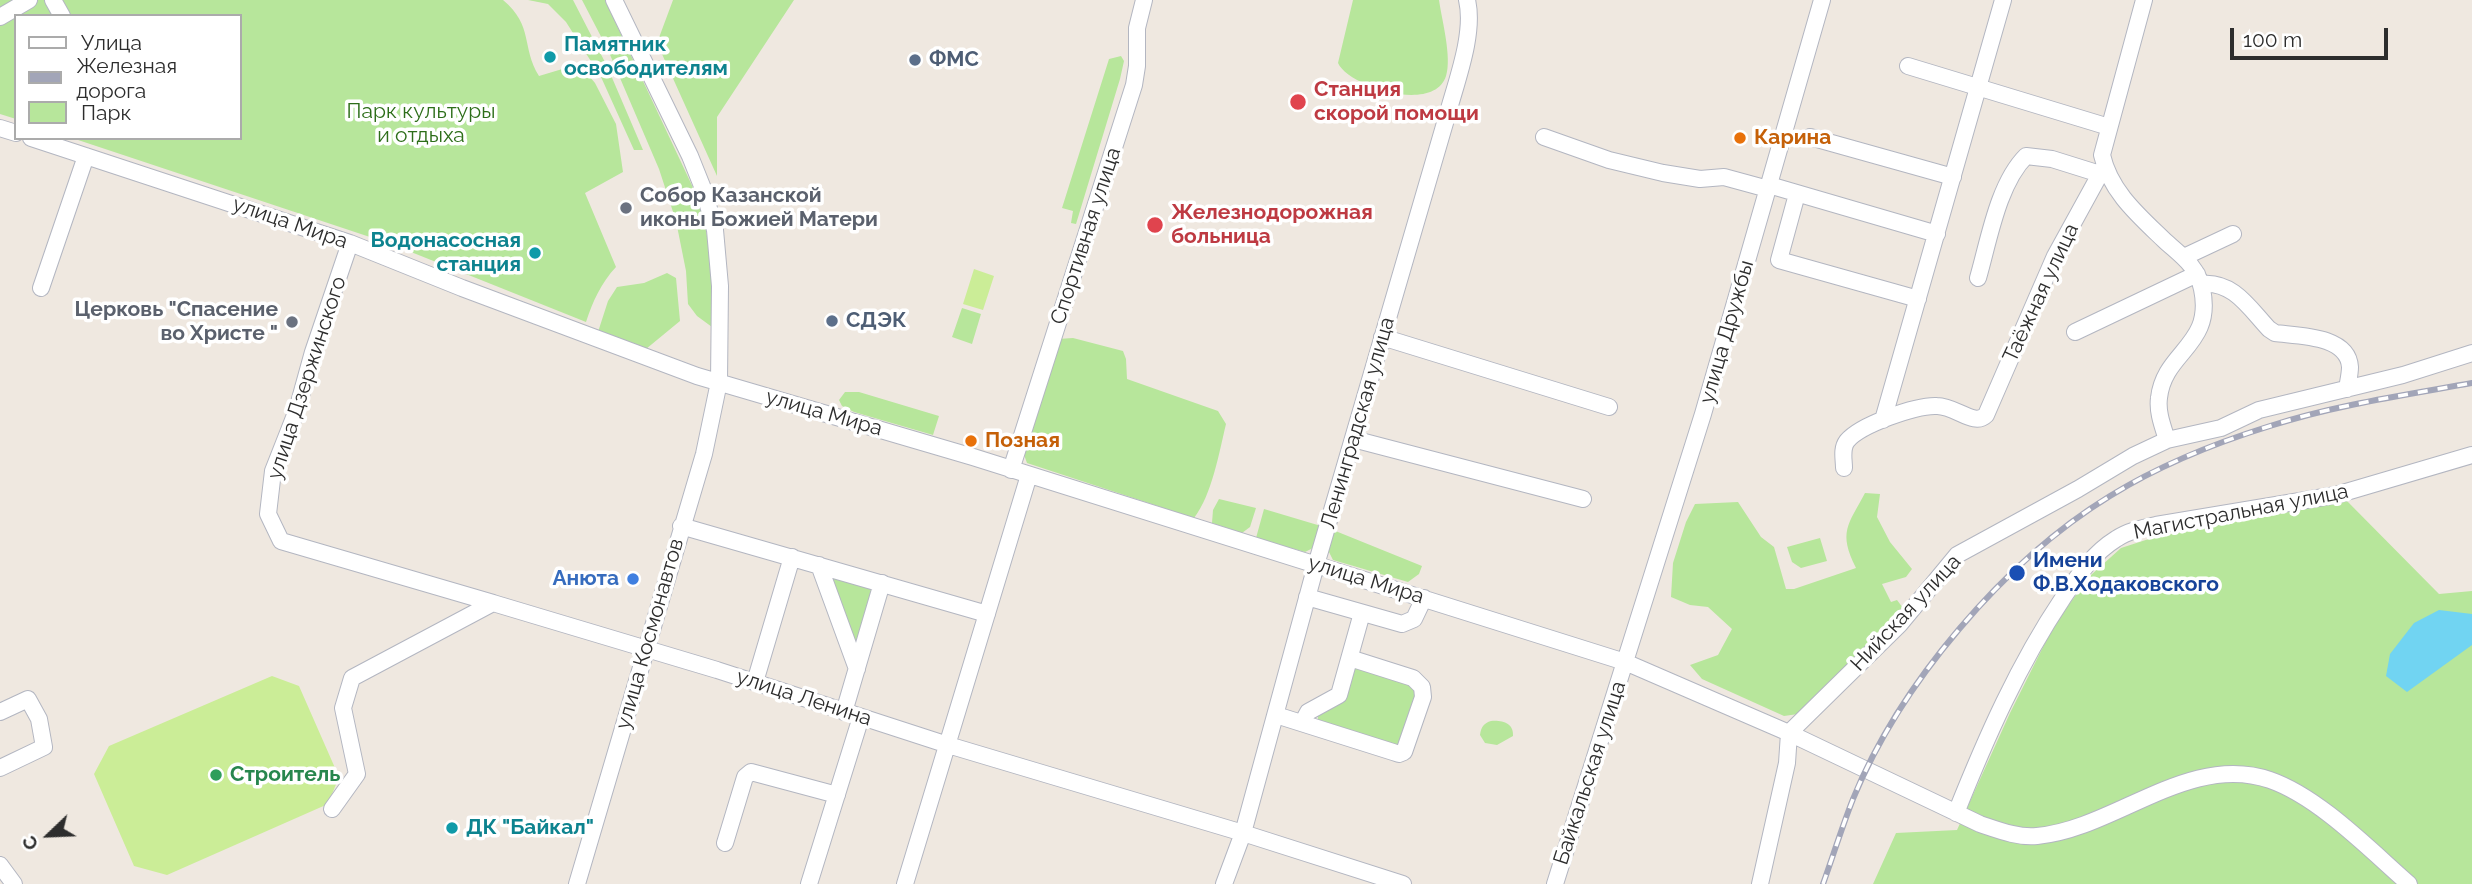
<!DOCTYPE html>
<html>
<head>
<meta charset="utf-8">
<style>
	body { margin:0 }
	#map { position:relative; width:2472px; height:884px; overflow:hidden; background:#efe8e0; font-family:Raleway,sans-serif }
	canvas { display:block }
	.legend { position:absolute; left:14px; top:14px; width:228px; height:126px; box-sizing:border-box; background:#fff; border:2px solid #ababab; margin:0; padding:9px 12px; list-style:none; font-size:21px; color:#2d2d2d }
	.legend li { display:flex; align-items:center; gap:14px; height:35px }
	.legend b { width:35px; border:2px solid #ababab }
	.north { position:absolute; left:14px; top:800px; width:70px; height:70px; -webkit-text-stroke:5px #fff; paint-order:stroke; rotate:247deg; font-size:19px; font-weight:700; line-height:28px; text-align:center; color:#2d2d2d }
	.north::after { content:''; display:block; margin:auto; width:24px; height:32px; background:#2d2d2d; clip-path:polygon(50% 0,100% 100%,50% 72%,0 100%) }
	.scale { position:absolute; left:2230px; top:28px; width:158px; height:32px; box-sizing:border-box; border:4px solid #2d2d2d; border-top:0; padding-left:9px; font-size:21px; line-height:24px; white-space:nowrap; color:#2d2d2d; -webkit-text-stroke:5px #fff; paint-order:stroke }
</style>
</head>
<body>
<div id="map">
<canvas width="2472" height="884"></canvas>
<ul class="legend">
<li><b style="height:9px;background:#fff"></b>Улица</li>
<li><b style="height:9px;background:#a2a5b8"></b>Железная дорога</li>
<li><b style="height:19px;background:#b7e69b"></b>Парк</li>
</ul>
<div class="north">С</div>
<div class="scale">100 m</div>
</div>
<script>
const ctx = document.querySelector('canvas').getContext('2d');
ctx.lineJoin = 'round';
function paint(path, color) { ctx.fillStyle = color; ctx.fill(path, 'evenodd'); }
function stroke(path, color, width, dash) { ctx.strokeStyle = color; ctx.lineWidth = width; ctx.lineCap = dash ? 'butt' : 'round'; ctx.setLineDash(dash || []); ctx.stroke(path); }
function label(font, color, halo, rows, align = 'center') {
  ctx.font = font + ' Raleway,sans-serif'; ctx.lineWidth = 7; ctx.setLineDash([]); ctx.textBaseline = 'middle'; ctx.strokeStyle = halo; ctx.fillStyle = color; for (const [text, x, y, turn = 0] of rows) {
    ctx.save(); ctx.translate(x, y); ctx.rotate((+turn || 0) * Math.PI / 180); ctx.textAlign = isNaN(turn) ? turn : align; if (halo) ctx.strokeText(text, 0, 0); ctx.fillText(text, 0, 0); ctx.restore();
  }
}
const green = new Path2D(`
	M 0,0 L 503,0 C 534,26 521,47 539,76 L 579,64 L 595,83 L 616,124 L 623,172 L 585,193 L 616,267 C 601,283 593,301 586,322 L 391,244 L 72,138 L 240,138 L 240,16 L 16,16 L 16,119 L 0,114 Z
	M 528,0 L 573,0 L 607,66 L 643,150 L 634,150 L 601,77 L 566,22 L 548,4 Z
	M 582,0 L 605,0 L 696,194 C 712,242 713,276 712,327 L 697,316 L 688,304 L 686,271 L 676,221 L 659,169 L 608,50 Z
	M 673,0 L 794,0 L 717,117 L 717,176 L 657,43 Z
	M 1353,0 L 1439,0 C 1442,21 1452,57 1446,76 C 1434,114 1349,87 1338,63 Z
	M 1121,56 L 1124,61 L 1120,79 L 1076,224 L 1071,223 L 1073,211 L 1062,208 L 1109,59 Z
	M 667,273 L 676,278 L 680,321 L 646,349 L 598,332 L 608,301 L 617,287 L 644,283 Z
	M 962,308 L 981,314 L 972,344 L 952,337 Z
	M 1073,338 L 1123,351 L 1126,359 L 1127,379 L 1218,411 L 1226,424 C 1219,453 1212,495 1194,518 L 1027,463 L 1023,452 L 1058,339 Z
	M 845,392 L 859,392 L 939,416 L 933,435 L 854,412 L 842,406 L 839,400 Z
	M 1865,493 L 1880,494 L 1877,517 L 1890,542 L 1912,569 L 1906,577 L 1882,584 L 1891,602 L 1897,600 L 1903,608 L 1900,616 L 1798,714 L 1784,716 L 1702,679 L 1690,665 L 1718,655 L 1732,629 L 1708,607 L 1690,605 L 1671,597 L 1673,563 L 1686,522 L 1695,504 L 1738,502 L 1761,537 L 1774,547 L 1786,589 L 1794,589 L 1856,568 C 1838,532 1848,525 1865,493 Z
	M 1219,499 L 1256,508 L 1250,527 L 1242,533 L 1212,523 L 1213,510 Z
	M 2347,501 L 2439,594 L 2472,591 L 2472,884 L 1873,884 L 1896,833 L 1957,830 L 2010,713 L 2055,623 L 2091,575 L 2121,548 L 2155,537 Z
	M 1264,509 L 1321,526 L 1313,548 L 1305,552 L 1256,538 Z
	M 1333,530 L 1422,566 L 1419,574 L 1408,582 L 1333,560 L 1328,550 Z
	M 1820,538 L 1827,561 L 1801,568 L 1792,562 L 1787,547 Z
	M 833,577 L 869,587 L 872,593 L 859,640 L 854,641 L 831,578 Z
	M 1356,668 L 1412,684 L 1418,691 L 1399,747 L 1318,721 L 1318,714 Z
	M 1491,721 C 1502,720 1514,723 1513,736 L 1497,745 L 1485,743 L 1480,735 C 1481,727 1484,723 1491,721 Z`);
const pitch = new Path2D(`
	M 974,269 L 994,276 L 983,310 L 963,304 Z
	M 272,676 L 299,686 L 339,777 L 328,804 L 167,875 L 134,866 L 94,774 L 109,746 Z`);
const water = new Path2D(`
	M 2439,610 L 2472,614 L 2472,645 L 2407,692 L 2386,676 L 2390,654 L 2414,623 Z`);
const minor = new Path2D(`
	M 53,0 L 62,16
	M 2144,0 L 2102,155 C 2110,191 2138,215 2164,240 C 2180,255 2197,265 2202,289 C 2214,346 2164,351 2159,398 C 2157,412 2163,427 2167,440
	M 0,17 L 29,0
	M 1908,66 L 2109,127
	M 0,128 L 16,133
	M 1544,137 L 1609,160 L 1663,173 L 1700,179 L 1724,177 L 1768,189
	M 1810,137 L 1953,177
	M 31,138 L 350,243 L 462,288 L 697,376 L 973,457 L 1625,662 L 1789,733 L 1980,824 C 1998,830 2018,838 2037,836 C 2115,829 2189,752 2270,780 C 2319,797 2370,850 2409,884
	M 1769,185 L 1937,234
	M 1797,194 L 1779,260 L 1918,299
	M 350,243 L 313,352 L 297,410 L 273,471 L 268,514 L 281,541 L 493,603
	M 2184,257 L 2233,234
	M 1978,278 C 1989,240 1998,184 2026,156 L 2052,159 L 2100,174
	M 2201,284 C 2233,280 2250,309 2269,329 L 2275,333 C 2298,336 2348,335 2350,367 C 2350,374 2348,382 2347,389
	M 41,288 L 86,156
	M 2075,332 L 2197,274
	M 1382,337 L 1609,407
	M 1883,420 L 2003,0
	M 1353,439 L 1583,499
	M 1844,468 C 1844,459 1841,449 1847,441 C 1860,425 1916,405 1937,406 C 1956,406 1974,427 1986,415 L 2055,256 L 2105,165
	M 1011,470 L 1134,85 L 1137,66 L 1137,28 L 1144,0
	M 681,526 L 987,614
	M 819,565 L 857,669
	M 1307,597 L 1402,624 L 1414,619 L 1424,598
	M 755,682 L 792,557
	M 0,712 L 28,699 L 39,719 L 44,747 L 0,768
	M 844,712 L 882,583
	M 1276,715 L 1393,752 L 1399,754 L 1404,752 L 1423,697 L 1422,687 L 1413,678 L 1350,658
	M 1302,723 L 1308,712 L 1339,695 L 1362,613
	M 332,809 L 357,774 L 343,708 L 352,678 L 493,603 L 717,670 L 948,745 L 1243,833 L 1403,884
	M 1956,813 C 1986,738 2018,665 2063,598 C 2078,576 2092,554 2116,539 C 2128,531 2142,528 2156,525 L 2336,495 L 2472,455
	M 725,843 L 745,777 L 751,772 L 837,795
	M 0,865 L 14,884
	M 577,884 L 704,454 L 719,382 L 720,286 L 715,230 L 704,191 L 690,156 L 614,0
	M 809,884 L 861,717
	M 905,884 L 1029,475
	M 1224,884 L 1243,833 L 1316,565 L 1447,116 C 1456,82 1475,34 1467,0
	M 1555,884 L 1703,414 L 1822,0
	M 1760,884 L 1787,763 L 1789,733 L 1900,624 L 1957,555 L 2078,489 L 2133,456 L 2167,440 L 2221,428 L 2259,410 L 2403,375 L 2472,353`);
const rail = new Path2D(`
	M 1823,884 C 1833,856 1842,827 1853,799 C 1900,684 2004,561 2110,496 C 2160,465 2215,443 2270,426 C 2335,405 2405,395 2472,383`);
const markers = [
	[550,57,7,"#0f9aa8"],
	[915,60,7,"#5c6f8a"],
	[1298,102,9,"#e0444e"],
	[1740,138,7,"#e8710a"],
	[626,208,7,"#6b7280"],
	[1155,225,9,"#e0444e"],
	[535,253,7,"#0f9aa8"],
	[832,321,7,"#5c6f8a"],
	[292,322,7,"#6b7280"],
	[971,441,7,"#e8710a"],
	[2017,573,9,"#1a4fb4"],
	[633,579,7,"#3f7fe0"],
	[216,775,7,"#2e9e5b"],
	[452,828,7,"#0f9aa8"]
];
const cultureNames = [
	["Памятник",564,45],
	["освободителям",564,69],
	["Водонасосная",521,241,"right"],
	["станция",521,265,"right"],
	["ДК \"Байкал\"",466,828]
];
const serviceNames = [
	["ФМС",929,60],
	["СДЭК",846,321]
];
const healthNames = [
	["Станция",1314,90],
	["скорой помощи",1314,114],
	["Железнодорожная",1171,213],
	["больница",1171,237]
];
const parkNames = [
	["Парк культуры",421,112],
	["и отдыха",421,136]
];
const foodNames = [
	["Карина",1754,138],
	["Позная",985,441]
];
const worshipNames = [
	["Собор Казанской",640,196],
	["иконы Божией Матери",640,220],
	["Церковь \"Спасение",278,310,"right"],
	["во Христе \"",278,334,"right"]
];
const streetNames = [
	["улица Мира",290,223,19],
	["Спортивная улица",1086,236,-72],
	["Таёжная улица",2041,293,-65],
	["улица Дружбы",1727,332,-74],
	["улица Дзержинского",307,378,-72],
	["улица Мира",824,413,16],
	["Ленинградская улица",1358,423,-74],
	["Магистральная улица",2241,512,-11],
	["улица Мира",1366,580,17],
	["Нийская улица",1906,613,-47],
	["улица Космонавтов",650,634,-74],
	["улица Ленина",804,698,18],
	["Байкальская улица",1590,773,-72]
];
const transitNames = [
	["Имени",2033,561],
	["Ф.В.Ходаковского",2033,585]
];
const shopNames = [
	["Анюта",619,579]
];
const leisureNames = [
	["Строитель",230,775]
];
paint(green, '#b7e69b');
paint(pitch, '#cbed97');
paint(water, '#71d4f2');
stroke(minor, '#b3b6c1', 18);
stroke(minor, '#fff', 16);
stroke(rail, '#a2a5b8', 6);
stroke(rail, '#fff', 3.5, [10]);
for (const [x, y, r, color] of markers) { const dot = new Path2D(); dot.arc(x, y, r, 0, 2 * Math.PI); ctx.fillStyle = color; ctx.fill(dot); stroke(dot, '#fff', 2.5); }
label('bold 21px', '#0d838f', '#fff', cultureNames, 'left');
label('bold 21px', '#4e5e75', '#fff', serviceNames, 'left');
label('bold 21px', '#be3a42', '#fff', healthNames, 'left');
label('21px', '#2d6e19', '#fff', parkNames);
label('bold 21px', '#c56008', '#fff', foodNames, 'left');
label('bold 21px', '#5b616d', '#fff', worshipNames, 'left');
label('21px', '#2d2d2d', '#fff', streetNames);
label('bold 21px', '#164399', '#fff', transitNames, 'left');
label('bold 21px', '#366cbe', '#fff', shopNames, 'right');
label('bold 21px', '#27864d', '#fff', leisureNames, 'left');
</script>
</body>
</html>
